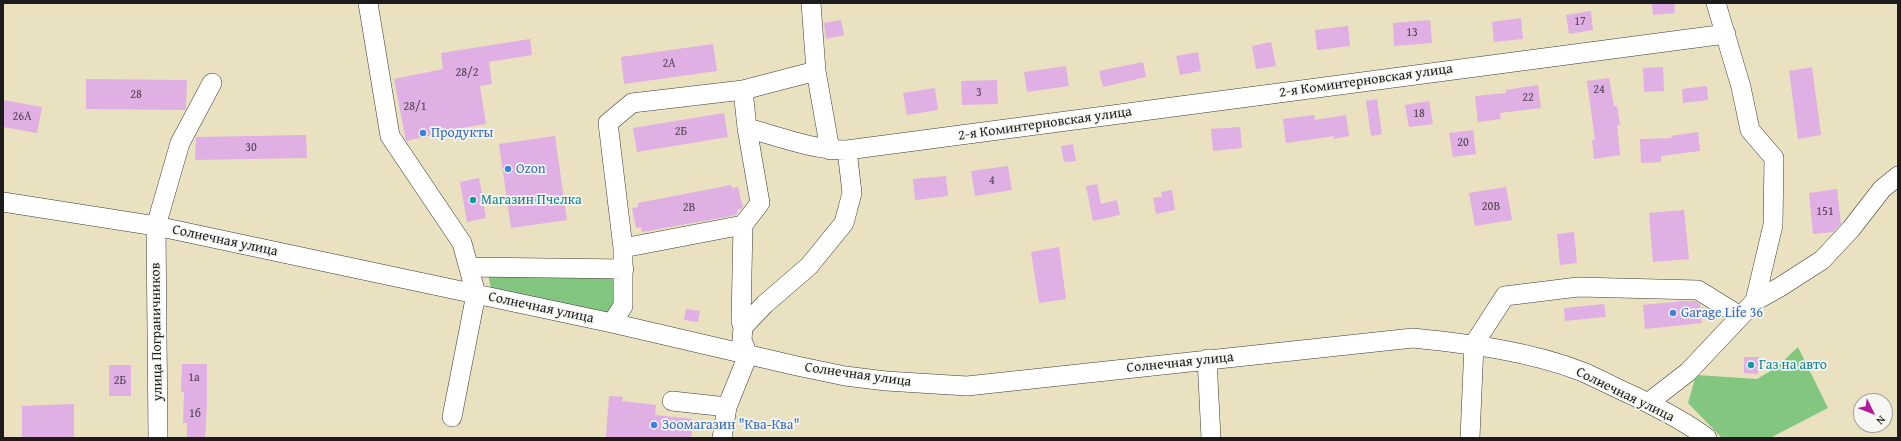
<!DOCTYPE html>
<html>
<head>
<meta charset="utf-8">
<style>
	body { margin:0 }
	#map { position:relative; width:1901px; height:441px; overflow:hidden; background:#eae1c0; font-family:"Gentium Book Plus",serif }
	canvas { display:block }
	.frame { position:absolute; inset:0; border:4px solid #1c1c1c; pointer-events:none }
	.north { position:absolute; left:1853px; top:393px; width:40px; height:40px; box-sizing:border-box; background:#f6f6f2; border:1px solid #9f9f9c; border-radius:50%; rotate:133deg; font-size:11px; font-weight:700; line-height:16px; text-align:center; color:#1c1c1c }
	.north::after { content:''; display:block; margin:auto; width:14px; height:18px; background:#b5179e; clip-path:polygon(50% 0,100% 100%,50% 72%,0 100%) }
</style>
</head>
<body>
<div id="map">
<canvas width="1901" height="441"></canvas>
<div class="frame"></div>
<div class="north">N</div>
</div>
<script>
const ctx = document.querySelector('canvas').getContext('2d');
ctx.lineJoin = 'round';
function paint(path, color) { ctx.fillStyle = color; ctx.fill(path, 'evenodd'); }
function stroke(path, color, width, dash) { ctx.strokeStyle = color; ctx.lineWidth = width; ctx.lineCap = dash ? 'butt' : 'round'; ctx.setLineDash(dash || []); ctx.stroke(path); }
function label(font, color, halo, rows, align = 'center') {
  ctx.font = font + ' "Gentium Book Plus",serif'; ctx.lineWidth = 3.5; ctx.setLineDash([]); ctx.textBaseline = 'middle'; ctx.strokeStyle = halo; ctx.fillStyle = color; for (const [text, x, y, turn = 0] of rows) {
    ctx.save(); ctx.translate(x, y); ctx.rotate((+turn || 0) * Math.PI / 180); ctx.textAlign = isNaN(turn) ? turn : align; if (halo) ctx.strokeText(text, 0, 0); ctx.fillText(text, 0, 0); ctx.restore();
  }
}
const green = new Path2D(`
	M 488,275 L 614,276 L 617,294 L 609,314 L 491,288 Z
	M 1798,347 L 1828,408 L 1770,438 L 1722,438 L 1688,403 L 1696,375 L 1757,379 L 1777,367 Z`);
const building = new Path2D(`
	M 1652,3 L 1674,3 L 1675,13 L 1653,15 Z
	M 1591,11 L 1593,30 L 1569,34 L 1566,15 Z
	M 1521,18 L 1523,39 L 1494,42 L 1492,22 Z
	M 841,20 L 844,35 L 826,39 L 824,23 Z
	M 1430,20 L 1432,43 L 1394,46 L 1393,23 Z
	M 1348,26 L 1350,46 L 1317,50 L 1315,30 Z
	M 530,39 L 532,55 L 489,62 L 492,84 L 480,86 L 486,124 L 436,132 L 437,134 L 406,141 L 394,79 L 443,69 L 441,53 Z
	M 1271,42 L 1276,66 L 1256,69 L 1252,46 Z
	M 713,44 L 717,71 L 624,84 L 621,57 Z
	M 1198,52 L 1201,71 L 1180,75 L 1176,56 Z
	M 1143,62 L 1146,77 L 1103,87 L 1099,71 Z
	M 1066,66 L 1069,86 L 1027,92 L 1024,72 Z
	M 1663,67 L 1664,91 L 1644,92 L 1643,68 Z
	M 1812,67 L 1821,135 L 1798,139 L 1789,71 Z
	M 1609,78 L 1614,106 L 1617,106 L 1620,125 L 1617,125 L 1620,155 L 1594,159 L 1592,140 L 1595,140 L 1587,81 Z
	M 86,79 L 187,80 L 186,108 L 185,110 L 86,109 Z
	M 997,80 L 998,104 L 962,105 L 961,81 Z
	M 1538,85 L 1541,108 L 1500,113 L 1501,119 L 1478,122 L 1475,96 L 1506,93 L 1506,90 Z
	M 1707,86 L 1708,100 L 1683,103 L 1682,89 Z
	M 935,88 L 938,110 L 907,115 L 903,93 Z
	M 1377,99 L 1382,134 L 1371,136 L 1366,101 Z
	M 3,100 L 42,107 L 37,133 L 3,127 Z
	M 1429,101 L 1433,124 L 1409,127 L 1405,105 Z
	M 724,113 L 728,137 L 637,152 L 633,128 Z
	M 1314,115 L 1315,120 L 1346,115 L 1349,136 L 1334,139 L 1334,136 L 1286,143 L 1283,119 Z
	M 1240,127 L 1242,148 L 1213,151 L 1211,129 Z
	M 1473,130 L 1476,154 L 1453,157 L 1449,133 Z
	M 1698,132 L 1700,151 L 1661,156 L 1661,162 L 1641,163 L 1640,139 L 1672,138 L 1671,136 Z
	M 306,135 L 307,158 L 195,160 L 196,137 Z
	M 555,136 L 567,220 L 511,228 L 499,144 Z
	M 1073,144 L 1076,161 L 1064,162 L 1061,146 Z
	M 1008,166 L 1012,190 L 975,196 L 971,171 Z
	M 946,176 L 948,196 L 915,200 L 913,179 Z
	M 479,178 L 486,218 L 467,222 L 460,182 Z
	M 1097,184 L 1101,204 L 1117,200 L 1120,215 L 1093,221 L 1086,186 Z
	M 731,185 L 732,188 L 738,187 L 743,208 L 737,210 L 737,215 L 642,232 L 641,227 L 636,228 L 632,208 L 638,207 L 638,203 Z
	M 1506,187 L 1512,220 L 1475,226 L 1469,193 Z
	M 1837,189 L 1841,224 L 1833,232 L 1813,234 L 1809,193 Z
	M 1172,190 L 1175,210 L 1156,214 L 1153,198 L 1162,197 L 1161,192 Z
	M 1684,210 L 1689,259 L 1653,262 L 1649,213 Z
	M 1574,232 L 1577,263 L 1560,265 L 1557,234 Z
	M 1059,247 L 1066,299 L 1039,303 L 1031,252 Z
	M 1685,301 L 1695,301 L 1700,304 L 1702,323 L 1645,329 L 1643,305 Z
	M 1604,304 L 1606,317 L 1565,321 L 1564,308 Z
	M 686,309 L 700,311 L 698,322 L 684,320 Z
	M 1744,357 L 1759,357 L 1758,374 L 1744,373 Z
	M 182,364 L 207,364 L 207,405 L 205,438 L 187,438 L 187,423 L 183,423 L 184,392 L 181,392 Z
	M 109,365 L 131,365 L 131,396 L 109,396 Z
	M 609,396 L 623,397 L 622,401 L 656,405 L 655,415 L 693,419 L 691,438 L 606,437 Z
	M 74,404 L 74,438 L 22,438 L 22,406 Z`);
const minor = new Path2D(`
	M 368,3 L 390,136 L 462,243 L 476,294 L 452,417
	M 811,3 L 816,71 L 830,150
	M 1716,3 L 1741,87 L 1750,130 L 1774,158 L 1773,225 L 1755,301
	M 743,90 L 816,71
	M 3,202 L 156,226 L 612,323 L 797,366 L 845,376 L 886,381 L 967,386 L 1413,338 C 1471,344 1529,351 1583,372 C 1601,380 1618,389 1636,397 C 1660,409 1686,422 1707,438
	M 623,248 L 743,225
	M 469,267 L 624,269
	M 612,323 L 623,306 L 623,248 L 608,123 L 632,103 L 743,90 L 747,128 C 780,137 813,150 847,150 L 1726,34
	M 743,327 L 741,321 L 743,225 L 760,203 L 747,128
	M 1207,359 L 1211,438
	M 672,401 L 727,407
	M 1648,403 L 1688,372 L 1755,301 L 1780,287 L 1822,260 L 1851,229 L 1882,189 L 1898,176
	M 158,438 L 156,226 L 180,143 L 212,83
	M 722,438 L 727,407 L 748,355 L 742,340 L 743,327 L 765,304 L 809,266 L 844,223 L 852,193 L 847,150
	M 1470,438 L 1474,344 L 1505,296 L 1578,287 L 1698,290 L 1740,316`);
const markers = [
	[423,133,4,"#3f7fe0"],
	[508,169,4,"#3f7fe0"],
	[473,200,4,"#0f9aa8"],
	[1673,313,4,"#3f7fe0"],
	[1751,365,4,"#0f9aa8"],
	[654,425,4,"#3f7fe0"]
];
const numberNames = [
	["17",1580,22],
	["13",1412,33],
	["2А",669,64],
	["28/2",467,73],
	["24",1599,90],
	["3",979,93],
	["28",136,95],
	["22",1528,98],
	["28/1",415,107],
	["18",1419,114],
	["26А",22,117],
	["2Б",681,132],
	["20",1463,143],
	["30",251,148],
	["4",992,181],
	["20В",1491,207],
	["2В",689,208],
	["151",1825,212],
	["1а",194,378],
	["2Б",120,381],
	["1б",195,414]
];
const streetNames = [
	["2-я Коминтерновская улица",1366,81,-8],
	["2-я Коминтерновская улица",1045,124,-8],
	["Солнечная улица",225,241,12],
	["Солнечная улица",541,308,12],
	["улица Пограничников",157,332,-91],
	["Солнечная улица",1180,363,-6],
	["Солнечная улица",858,375,8],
	["Солнечная улица",1625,395,26]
];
const shopNames = [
	["Продукты",431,133],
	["Ozon",516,169],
	["Garage Life 36",1681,313],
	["Зоомагазин \"Ква-Ква\"",662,425]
];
const cultureNames = [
	["Магазин Пчелка",481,200],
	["Газ на авто",1759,365]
];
paint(green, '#83c680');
paint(building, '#e0afe3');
stroke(minor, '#3b3a35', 20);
stroke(minor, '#fff', 19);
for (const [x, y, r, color] of markers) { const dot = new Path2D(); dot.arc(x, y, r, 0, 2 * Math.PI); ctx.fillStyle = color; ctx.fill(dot); stroke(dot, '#f6f6f2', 1.5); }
label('12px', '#4d414e', null, numberNames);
label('14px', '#1c1c1c', '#f6f6f2', streetNames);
label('14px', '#366cbe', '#f6f6f2', shopNames, 'left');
label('14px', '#0d838f', '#f6f6f2', cultureNames, 'left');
</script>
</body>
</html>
